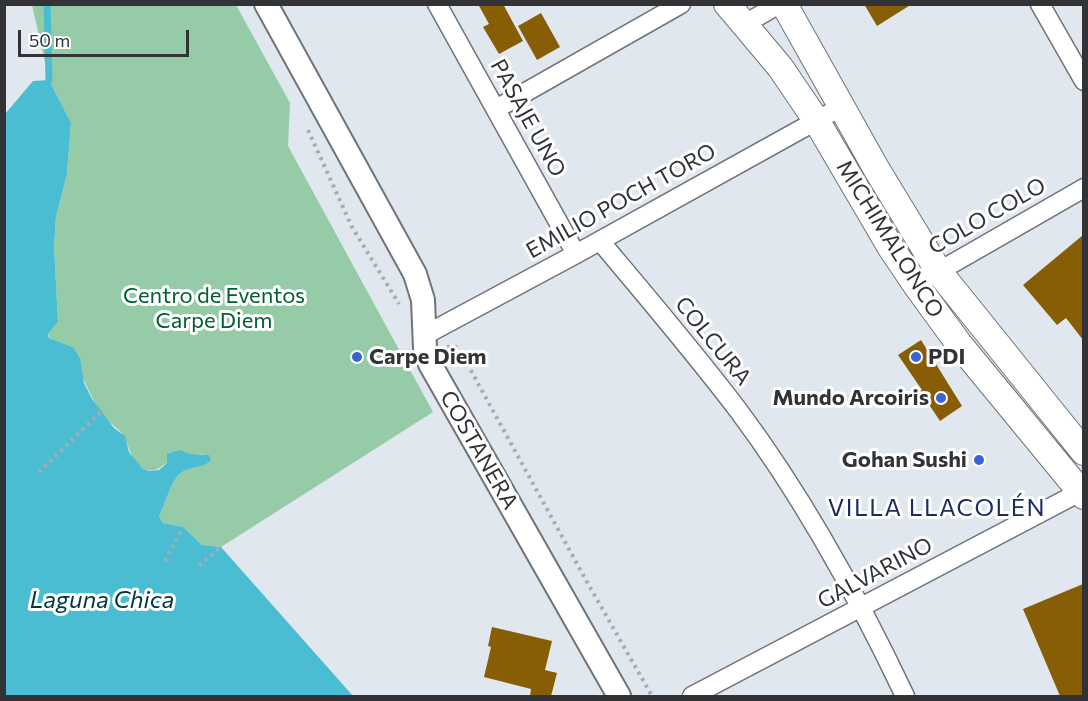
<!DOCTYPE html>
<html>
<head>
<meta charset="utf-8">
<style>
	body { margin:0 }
	#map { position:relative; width:1088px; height:701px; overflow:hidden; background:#e1e7ee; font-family:Commissioner,sans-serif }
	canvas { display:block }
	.frame { position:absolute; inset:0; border:6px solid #313336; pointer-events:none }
	.scale { position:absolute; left:18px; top:30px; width:171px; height:27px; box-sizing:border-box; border:3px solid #313336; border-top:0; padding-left:8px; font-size:18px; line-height:21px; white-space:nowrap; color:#313336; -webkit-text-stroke:4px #fff; paint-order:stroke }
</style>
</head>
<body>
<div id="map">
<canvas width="1088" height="701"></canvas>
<div class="frame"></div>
<div class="scale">50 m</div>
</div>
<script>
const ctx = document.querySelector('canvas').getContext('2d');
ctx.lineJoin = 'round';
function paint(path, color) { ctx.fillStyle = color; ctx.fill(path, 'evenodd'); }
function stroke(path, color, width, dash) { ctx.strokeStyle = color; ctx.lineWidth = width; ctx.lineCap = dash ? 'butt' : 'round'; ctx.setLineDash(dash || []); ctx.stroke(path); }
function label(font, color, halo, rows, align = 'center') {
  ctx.font = font + ' Commissioner,sans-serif'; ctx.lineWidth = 6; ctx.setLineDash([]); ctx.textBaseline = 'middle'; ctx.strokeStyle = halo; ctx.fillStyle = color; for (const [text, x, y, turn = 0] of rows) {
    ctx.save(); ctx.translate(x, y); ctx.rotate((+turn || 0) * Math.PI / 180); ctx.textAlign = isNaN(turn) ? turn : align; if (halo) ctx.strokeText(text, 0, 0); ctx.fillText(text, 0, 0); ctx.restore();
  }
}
const green = new Path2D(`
	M 32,5 L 236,5 L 290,103 L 288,146 L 433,412 L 221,547 L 202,545 L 183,527 L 163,523 L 159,516 C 167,502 171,477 184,471 C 194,466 200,469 211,461 L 203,454 C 191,454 179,456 168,462 C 161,466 157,472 148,470 C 133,467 130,449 125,438 C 122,431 109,423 103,415 C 84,390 79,353 50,338 L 48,334 L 58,322 L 54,246 L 56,217 L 67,174 L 71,123 L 49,80 Z`);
const water = new Path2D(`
	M 49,80 L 71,123 L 67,174 L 56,217 L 54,246 L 58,322 L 48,334 L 49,338 L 74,348 L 80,359 L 84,383 L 92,399 L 114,428 L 125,436 L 129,452 L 142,468 L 149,471 L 159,470 L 167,463 L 167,454 L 180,450 L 190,454 L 209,455 L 211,461 C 200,469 194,466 184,471 C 171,477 167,502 159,516 L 163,523 L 183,527 L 202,545 L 221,547 L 353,696 L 5,696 L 5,114 L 33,81 Z`);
const stream = new Path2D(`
	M 47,4 L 49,80`);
const building = new Path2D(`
	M 478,4 L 503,4 L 523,41 L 499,54 L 483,27 L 489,24 Z
	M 864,4 L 912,4 L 877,26 Z
	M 541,13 L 560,47 L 537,60 L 518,26 Z
	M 1083,235 L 1083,340 L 1066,318 L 1057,325 L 1023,285 Z
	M 921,340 L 962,406 L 940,421 L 920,391 L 922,390 L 898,355 Z
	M 1083,584 L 1083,696 L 1060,696 L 1023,609 Z
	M 492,627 L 552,641 L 545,670 L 557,673 L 551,696 L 530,696 L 531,689 L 484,677 L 491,647 L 488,646 Z`);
const path = new Path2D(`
	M 308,130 L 352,227 L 399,304
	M 447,347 L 458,347 L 587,582 L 652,696
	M 39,472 L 101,412
	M 165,561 L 183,527
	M 199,565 L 221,547`);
const minor = new Path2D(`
	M 437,4 L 576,254
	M 1040,4 L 1084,81
	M 745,24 L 779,4
	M 496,109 L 681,4
	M 600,241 C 647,297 694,352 738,410 C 804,498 858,597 905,696
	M 929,277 L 1084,188
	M 425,335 L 576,254 L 841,107
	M 692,696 L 1080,492`);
const tertiary = new Path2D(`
	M 266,4 L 415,274 L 423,300 L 425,348 L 430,364 L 619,696`);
const secondary = new Path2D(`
	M 727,4 L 780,67 L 816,120 L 891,248 L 916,285 L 959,344 L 1084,496
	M 784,4 L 877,170 L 939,272 L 1084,452`);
const markers = [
	[357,357,6,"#3a63d4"],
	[916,357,6,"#3a63d4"],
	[941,398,6,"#3a63d4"],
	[979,460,6,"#3a63d4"]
];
const streetNames = [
	["PASAJE UNO",528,118,61],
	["EMILIO POCH TORO",621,201,-29],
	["COLO COLO",987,216,-30],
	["MICHIMALONCO",890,239,58],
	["COLCURA",713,341,51],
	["COSTANERA",479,450,60],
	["GALVARINO",875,573,-28]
];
const parkNames = [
	["Centro de Eventos",214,296],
	["Carpe Diem",214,321]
];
const poiNames = [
	["Carpe Diem",369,357],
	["PDI",928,357],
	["Mundo Arcoiris",929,398,"right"],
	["Gohan Sushi",967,460,"right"]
];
const neighbourhoodNames = [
	["VILLA LLACOLÉN",937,508]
];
const waterNames = [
	["Laguna Chica",102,600]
];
paint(green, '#95cba6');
paint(water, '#4bbdd2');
stroke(stream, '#4bbdd2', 7);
paint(building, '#875e05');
stroke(minor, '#6f747a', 21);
stroke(tertiary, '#6f747a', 26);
stroke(secondary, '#6f747a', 28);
stroke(path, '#a7acb1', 4, [3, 4.5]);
stroke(minor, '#fff', 18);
stroke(tertiary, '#fff', 22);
stroke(secondary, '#fff', 26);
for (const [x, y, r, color] of markers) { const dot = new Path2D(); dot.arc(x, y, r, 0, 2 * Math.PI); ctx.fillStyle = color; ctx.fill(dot); stroke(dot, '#fff', 2); }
label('22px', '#313336', '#fff', streetNames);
label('22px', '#006033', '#fff', parkNames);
label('bold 22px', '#313336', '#fff', poiNames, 'left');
ctx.letterSpacing = '1.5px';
label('24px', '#192d64', '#fff', neighbourhoodNames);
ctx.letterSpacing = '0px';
label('italic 24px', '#013841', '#fff', waterNames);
</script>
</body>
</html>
